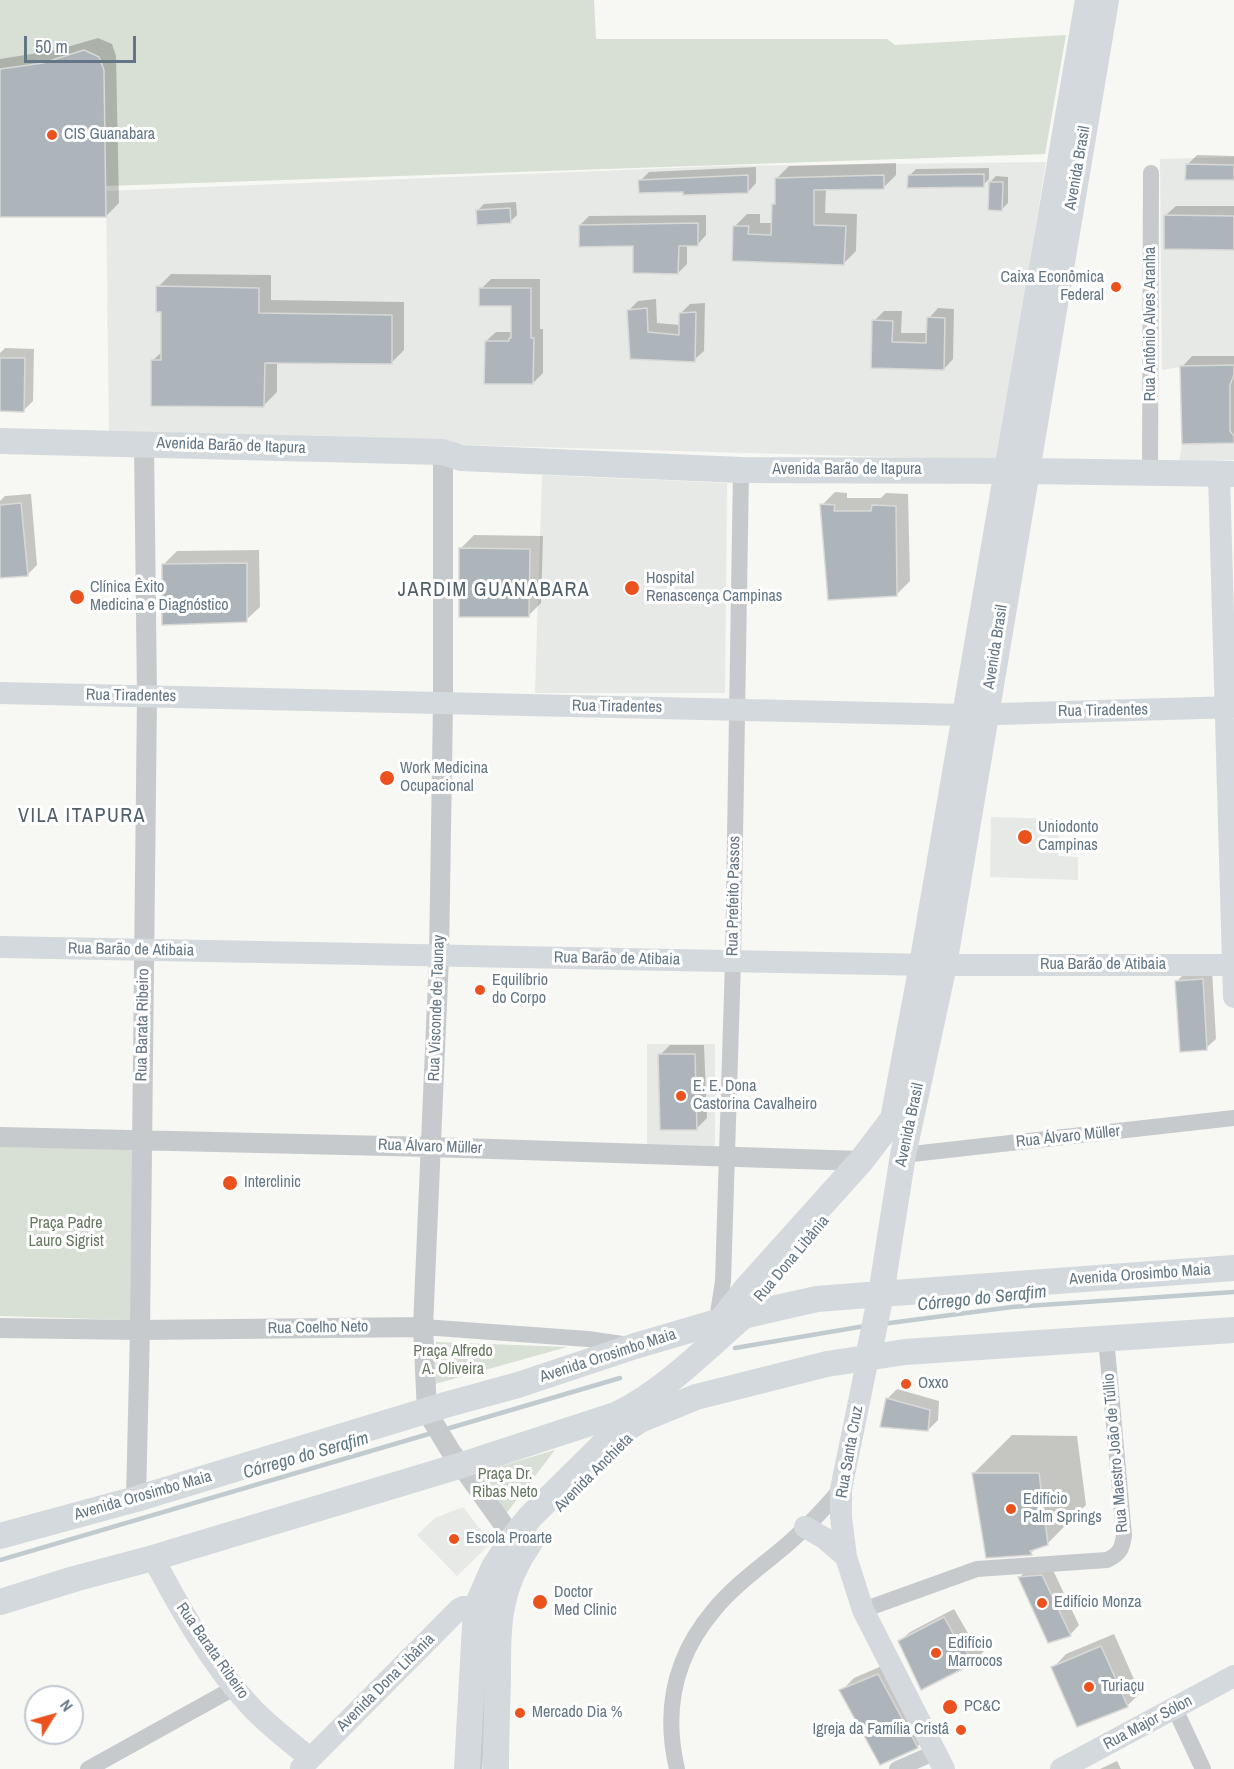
<!DOCTYPE html>
<html>
<head>
<meta charset="utf-8">
<style>
	body { margin:0 }
	#map { position:relative; width:1234px; height:1769px; overflow:hidden; background:#f7f7f3; font-family:"Archivo Narrow",sans-serif }
	canvas { display:block }
	.north { position:absolute; left:24px; top:1685px; width:60px; height:60px; box-sizing:border-box; background:#fff; border:2px solid #c1c8cf; border-radius:50%; rotate:53deg; font-size:16px; font-weight:700; line-height:24px; text-align:center; color:#647686 }
	.north::after { content:''; display:block; margin:auto; width:21px; height:27px; background:#ec521e; clip-path:polygon(50% 0,100% 100%,50% 72%,0 100%) }
	.scale { position:absolute; left:24px; top:36px; width:112px; height:27px; box-sizing:border-box; border:3px solid #647686; border-top:0; padding-left:8px; font-size:18px; line-height:21px; white-space:nowrap; color:#647686; -webkit-text-stroke:4px #fff; paint-order:stroke }
</style>
</head>
<body>
<div id="map">
<canvas width="1234" height="1769"></canvas>
<div class="north">N</div>
<div class="scale">50 m</div>
</div>
<script>
const ctx = document.querySelector('canvas').getContext('2d');
ctx.lineJoin = 'round';
function paint(path, color) { ctx.fillStyle = color; ctx.fill(path, 'evenodd'); }
function stroke(path, color, width, dash) { ctx.strokeStyle = color; ctx.lineWidth = width; ctx.lineCap = dash ? 'butt' : 'round'; ctx.setLineDash(dash || []); ctx.stroke(path); }
function label(font, color, halo, rows, align = 'center') {
  ctx.font = font + ' "Archivo Narrow",sans-serif'; ctx.lineWidth = 6; ctx.setLineDash([]); ctx.textBaseline = 'middle'; ctx.strokeStyle = halo; ctx.fillStyle = color; for (const [text, x, y, turn = 0] of rows) {
    ctx.save(); ctx.translate(x, y); ctx.rotate((+turn || 0) * Math.PI / 180); ctx.textAlign = isNaN(turn) ? turn : align; if (halo) ctx.strokeText(text, 0, 0); ctx.fillText(text, 0, 0); ctx.restore();
  }
}
const built = new Path2D(`
	M 1234,157 L 1234,460 L 1179,462 L 1182,444 L 1180,367 L 1162,370 L 1160,159 Z
	M 1046,162 L 998,460 L 109,435 L 106,191 L 722,166 Z
	M 542,475 L 727,483 L 725,693 L 535,693 Z
	M 991,817 L 1059,819 L 1058,856 L 1078,857 L 1078,880 L 990,877 Z
	M 647,1044 L 715,1044 L 715,1149 L 647,1147 Z
	M 463,1507 L 491,1543 L 457,1576 L 417,1535 L 435,1518 Z`);
const green = new Path2D(`
	M 0,0 L 594,0 L 596,39 L 887,39 L 895,45 L 1066,35 L 1045,154 L 106,186 L 102,84 L 104,70 L 99,57 L 84,50 L 43,63 L 0,69 Z
	M 0,1147 L 132,1149 L 134,1320 L 0,1316 Z
	M 436,1342 L 567,1347 L 435,1384 Z
	M 555,1450 L 505,1515 L 474,1474 Z`);
const shadow = new Path2D(`
	M 98,38 L 112,44 L 116,56 L 119,203 L 106,216 L 0,215 L 0,59 L 57,50 Z
	M 1197,155 L 1234,156 L 1234,179 L 1187,165 Z
	M 896,163 L 896,175 L 884,187 L 826,189 L 825,213 L 857,214 L 856,251 L 844,263 L 734,259 L 735,226 L 747,214 L 760,214 L 760,223 L 773,223 L 774,204 L 777,201 L 776,179 L 789,166 Z
	M 756,167 L 756,183 L 748,192 L 685,190 L 640,181 L 649,172 Z
	M 989,168 L 989,179 L 983,185 L 910,175 L 916,169 Z
	M 996,176 L 1008,177 L 1008,203 L 1002,209 L 990,182 Z
	M 516,202 L 517,215 L 511,221 L 478,210 L 484,204 Z
	M 1176,206 L 1234,206 L 1234,248 L 1166,215 Z
	M 706,215 L 706,235 L 698,244 L 687,244 L 687,264 L 678,273 L 635,245 L 580,225 L 589,216 Z
	M 171,274 L 271,275 L 271,300 L 404,302 L 404,350 L 391,363 L 277,362 L 277,392 L 264,405 L 153,360 L 163,351 L 163,310 L 158,287 Z
	M 491,279 L 540,279 L 540,329 L 543,329 L 543,373 L 533,383 L 486,341 L 496,332 L 513,332 L 512,305 L 481,289 Z
	M 656,299 L 657,323 L 680,325 L 680,314 L 690,304 L 705,303 L 704,351 L 694,360 L 632,358 L 628,311 L 638,301 Z
	M 938,308 L 954,309 L 953,359 L 944,369 L 873,367 L 874,321 L 884,311 L 902,311 L 901,333 L 928,333 L 929,318 Z
	M 5,348 L 34,349 L 33,401 L 24,410 L 0,410 L 0,353 Z
	M 1192,356 L 1234,356 L 1234,441 L 1182,367 Z
	M 835,492 L 847,493 L 847,498 L 881,498 L 886,493 L 908,494 L 910,581 L 897,594 L 822,505 Z
	M 31,494 L 37,565 L 27,575 L 0,562 L 0,501 L 5,496 Z
	M 474,535 L 543,536 L 541,603 L 528,616 L 461,548 Z
	M 259,550 L 260,607 L 246,620 L 164,564 L 177,551 Z
	M 1212,970 L 1216,1039 L 1206,1048 L 1177,981 L 1186,972 Z
	M 670,1045 L 704,1045 L 707,1118 L 697,1128 L 660,1055 Z
	M 897,1389 L 939,1401 L 938,1420 L 928,1430 L 887,1399 Z
	M 1012,1435 L 1077,1436 L 1086,1505 L 1047,1544 L 1037,1547 L 1031,1553 L 988,1556 L 974,1473 Z
	M 1051,1566 L 1079,1625 L 1070,1635 L 1020,1577 L 1029,1567 Z
	M 954,1609 L 969,1635 L 984,1651 L 975,1661 L 922,1688 L 900,1641 L 910,1632 Z
	M 1114,1634 L 1140,1693 L 1127,1706 L 1053,1668 L 1066,1654 Z
	M 891,1662 L 930,1734 L 917,1747 L 841,1691 L 854,1678 Z
	M 1117,1761 L 1121,1769 L 1100,1769 Z`);
const stream = new Path2D(`
	M 882,1324 L 1012,1307 L 1234,1292
	M 735,1348 L 865,1326
	M 443,1430 L 620,1378
	M 0,1560 L 432,1433
	M 480,1769 L 486,1673`);
const building = new Path2D(`
	M 84,50 L 99,57 L 104,70 L 106,217 L 0,217 L 0,69 L 43,63 Z
	M 1186,164 L 1234,165 L 1234,180 L 1185,180 Z
	M 984,174 L 984,187 L 907,188 L 908,175 Z
	M 748,175 L 748,193 L 683,195 L 683,192 L 639,193 L 638,180 Z
	M 884,175 L 884,189 L 814,190 L 814,225 L 846,226 L 844,265 L 732,261 L 733,226 L 749,226 L 748,234 L 771,235 L 772,204 L 775,204 L 775,178 Z
	M 989,182 L 1003,182 L 1002,211 L 988,210 Z
	M 510,208 L 511,223 L 477,225 L 476,210 Z
	M 1164,215 L 1234,216 L 1234,250 L 1164,249 Z
	M 698,223 L 698,246 L 679,246 L 678,274 L 633,273 L 633,246 L 579,247 L 579,225 Z
	M 156,286 L 259,288 L 259,313 L 392,315 L 392,364 L 265,363 L 264,407 L 151,406 L 151,360 L 161,360 L 161,312 L 156,312 Z
	M 479,288 L 531,288 L 531,338 L 534,338 L 533,384 L 484,384 L 485,341 L 509,341 L 509,338 L 511,338 L 511,306 L 479,306 Z
	M 647,308 L 648,332 L 679,335 L 679,313 L 696,312 L 695,362 L 630,359 L 627,310 Z
	M 927,317 L 945,318 L 944,370 L 871,368 L 872,320 L 893,321 L 892,342 L 926,343 Z
	M 0,358 L 25,358 L 24,412 L 0,411 Z
	M 1234,365 L 1234,375 L 1230,385 L 1230,431 L 1234,436 L 1234,443 L 1182,444 L 1180,366 Z
	M 21,503 L 28,576 L 0,578 L 0,505 Z
	M 820,504 L 835,505 L 834,511 L 871,511 L 872,505 L 896,506 L 897,596 L 828,600 Z
	M 459,548 L 530,549 L 529,617 L 459,617 Z
	M 247,563 L 247,622 L 162,625 L 162,564 Z
	M 1203,979 L 1207,1050 L 1180,1052 L 1175,981 Z
	M 658,1054 L 695,1054 L 697,1130 L 660,1130 Z
	M 886,1398 L 930,1410 L 928,1431 L 880,1427 Z
	M 972,1473 L 1039,1473 L 1048,1545 L 1030,1551 L 1032,1555 L 986,1558 Z
	M 1042,1575 L 1071,1636 L 1048,1643 L 1018,1577 Z
	M 944,1617 L 959,1644 L 976,1662 L 921,1690 L 898,1641 Z
	M 1101,1646 L 1128,1707 L 1077,1727 L 1051,1667 Z
	M 878,1674 L 918,1748 L 880,1765 L 839,1690 Z`);
const minor = new Path2D(`
	M 1150,474 L 1151,173
	M 903,1155 L 1234,1118
	M 717,1320 L 723,1281 L 733,961 L 741,470
	M 423,1327 L 588,1339 L 629,1345
	M 863,1610 L 977,1569 L 1107,1560 C 1120,1554 1122,1549 1124,1535 L 1106,1338
	M 1175,1709 L 1203,1769
	M 88,1769 L 234,1688
	M 677,1769 C 663,1710 675,1656 714,1610 C 735,1584 765,1564 790,1542 C 808,1526 825,1508 841,1489
	M 897,1769 L 936,1752`);
const tertiary = new Path2D(`
	M 443,452 L 443,703 L 439,957 L 423,1327 L 427,1412 L 450,1450 L 513,1538
	M 0,1137 L 431,1147 L 861,1161
	M 0,1328 L 140,1330 L 423,1327
	M 136,1499 L 140,1330 L 147,697 L 144,443`);
const secondary = new Path2D(`
	M 1219,475 L 1234,997
	M 0,693 L 965,715 L 1234,707
	M 0,947 L 932,965 L 1234,965
	M 868,1358 L 841,1489 L 841,1517 L 846,1557 L 863,1610 L 944,1769
	M 805,1527 L 824,1538 L 846,1557
	M 153,1558 C 181,1610 210,1663 251,1707 C 269,1726 290,1742 310,1758
	M 301,1768 L 459,1609 L 463,1607 L 476,1608
	M 1061,1769 L 1234,1676`);
const primary = new Path2D(`
	M 0,441 L 443,452 L 461,458 L 741,470 L 1025,471 L 1234,474
	M 721,1321 L 746,1289 L 861,1161 L 893,1119 L 922,965 L 1088,0
	M 868,1358 L 881,1294 L 903,1155 L 944,965 L 1106,0
	M 0,1536 L 136,1499 L 445,1405 L 518,1385 L 635,1346 L 717,1322 L 790,1305 L 817,1299 L 881,1294 L 1234,1268
	M 0,1602 L 74,1579 L 153,1558 L 462,1465 L 618,1414 C 664,1391 701,1353 740,1319
	M 467,1769 L 476,1608 L 494,1567 L 513,1538 L 530,1517 L 607,1441 L 640,1420 L 696,1397 L 827,1364 L 905,1352 L 1234,1330
	M 496,1769 C 496,1739 497,1710 498,1680 C 498,1626 497,1589 530,1542`);
const markers = [
	[52,135,6,"#ec521e"],
	[1116,287,6,"#ec521e"],
	[632,588,8,"#ec521e"],
	[77,597,8,"#ec521e"],
	[387,778,8,"#ec521e"],
	[1025,837,8,"#ec521e"],
	[480,990,6,"#ec521e"],
	[681,1096,6,"#ec521e"],
	[230,1183,8,"#ec521e"],
	[906,1384,6,"#ec521e"],
	[1011,1509,6,"#ec521e"],
	[454,1539,6,"#ec521e"],
	[540,1602,8,"#ec521e"],
	[1042,1603,6,"#ec521e"],
	[936,1653,6,"#ec521e"],
	[1089,1687,6,"#ec521e"],
	[950,1707,8,"#ec521e"],
	[520,1713,6,"#ec521e"],
	[961,1730,6,"#ec521e"]
];
const poiNames = [
	["CIS Guanabara",64,135],
	["Caixa Econômica",1104,278,"right"],
	["Federal",1104,296,"right"],
	["Hospital",646,579],
	["Renascença Campinas",646,597],
	["Clínica Êxito",90,588],
	["Medicina e Diagnóstico",90,606],
	["Work Medicina",400,769],
	["Ocupacional",400,787],
	["Uniodonto",1038,828],
	["Campinas",1038,846],
	["Equilíbrio",492,981],
	["do Corpo",492,999],
	["E. E. Dona",693,1087],
	["Castorina Cavalheiro",693,1105],
	["Interclinic",244,1183],
	["Oxxo",918,1384],
	["Edifício",1023,1500],
	["Palm Springs",1023,1518],
	["Escola Proarte",466,1539],
	["Doctor",554,1593],
	["Med Clinic",554,1611],
	["Edifício Monza",1054,1603],
	["Edifício",948,1644],
	["Marrocos",948,1662],
	["Turiaçu",1101,1687],
	["PC&C",964,1707],
	["Mercado Dia %",532,1713],
	["Igreja da Família Cristâ",949,1730,"right"]
];
const streetNames = [
	["Avenida Brasil",1078,168,-80],
	["Rua Antônio Alves Aranha",1151,324,-90],
	["Avenida Barão de Itapura",231,446,2],
	["Avenida Barão de Itapura",847,470],
	["Avenida Brasil",996,647,-81],
	["Rua Tiradentes",131,696,1],
	["Rua Tiradentes",617,707,1],
	["Rua Tiradentes",1103,711,-1],
	["Rua Prefeito Passos",734,896,-89],
	["Rua Barão de Atibaia",131,950,1],
	["Rua Barão de Atibaia",617,959,1],
	["Rua Barão de Atibaia",1103,965],
	["Rua Visconde de Taunay",437,1008,-88],
	["Rua Barata Ribeiro",143,1025,-89],
	["Avenida Brasil",910,1125,-78],
	["Rua Álvaro Müller",1068,1137,-6],
	["Rua Álvaro Müller",430,1147,2],
	["Rua Dona Libânia",792,1259,-50],
	["Avenida Orosimbo Maia",1140,1275,-4],
	["Rua Coelho Neto",318,1328,-1],
	["Avenida Orosimbo Maia",608,1356,-18],
	["Rua Santa Cruz",850,1452,-80],
	["Rua Maestro João de Túllio",1116,1453,-95],
	["Avenida Anchieta",594,1473,-45],
	["Avenida Orosimbo Maia",143,1496,-16],
	["Rua Barata Ribeiro",212,1651,55],
	["Avenida Dona Libânia",386,1683,-45],
	["Rua Major Sólon",1148,1723,-28]
];
const parkNames = [
	["Praça Padre",66,1224],
	["Lauro Sigrist",66,1242],
	["Praça Alfredo",453,1352],
	["A. Oliveira",453,1370],
	["Praça Dr.",505,1475],
	["Ribas Neto",505,1493]
];
const waterNames = [
	["Córrego do Serafim",982,1299,-6],
	["Córrego do Serafim",306,1456,-16]
];
const quarterNames = [
	["JARDIM GUANABARA",494,591],
	["VILA ITAPURA",82,817]
];
paint(built, '#e7e9e7');
paint(green, '#d8dfd4');
paint(shadow, '#0003');
stroke(stream, '#c0cacf', 4.5);
paint(building, '#adb5bb');
stroke(building, '#d8d8d6', 1.5);
stroke(minor, '#c6cacd', 16);
stroke(tertiary, '#c6cacd', 20);
stroke(secondary, '#d4d9dd', 22);
stroke(primary, '#d4d9dd', 26);
for (const [x, y, r, color] of markers) { const dot = new Path2D(); dot.arc(x, y, r, 0, 2 * Math.PI); ctx.fillStyle = color; ctx.fill(dot); stroke(dot, '#fff', 2); }
label('16px', '#647686', '#fff', poiNames, 'left');
label('16px', '#647686', '#fff', streetNames);
label('16px', '#64785f', '#fff', parkNames);
label('italic 18px', '#607883', '#fff', waterNames);
ctx.letterSpacing = '1.5px';
label('20px', '#52606b', '#fff', quarterNames);
ctx.letterSpacing = '0px';
</script>
</body>
</html>
